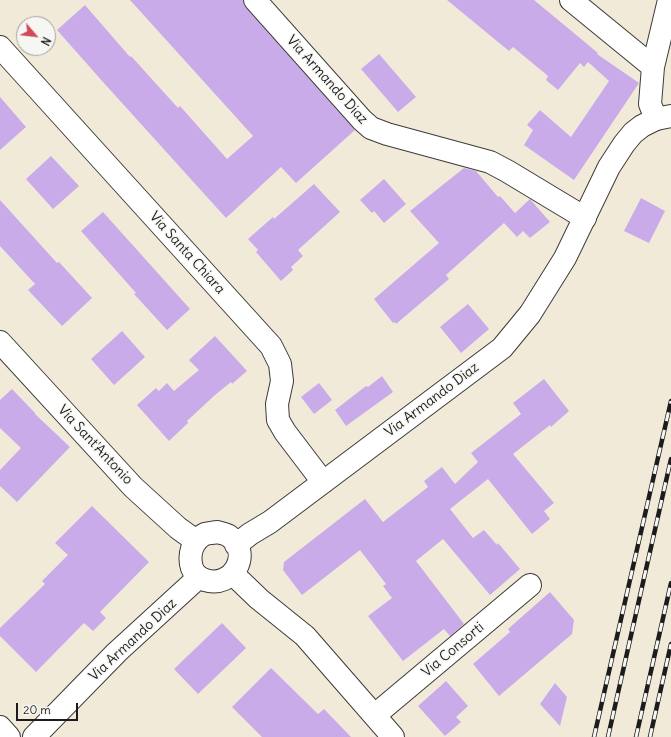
<!DOCTYPE html>
<html>
<head>
<meta charset="utf-8">
<style>
	body { margin:0 }
	#map { position:relative; width:671px; height:737px; overflow:hidden; background:#f2ead9; font-family:Delius,sans-serif }
	canvas { display:block }
	.north { position:absolute; left:16px; top:16px; width:40px; height:40px; box-sizing:border-box; background:#f6f6f2; border:1px solid #9f9f9c; border-radius:50%; rotate:118deg; font-size:11px; font-weight:700; line-height:16px; text-align:center; color:#1c1c1c }
	.north::after { content:''; display:block; margin:auto; width:14px; height:18px; background:#d1495b; clip-path:polygon(50% 0,100% 100%,50% 72%,0 100%) }
	.scale { position:absolute; left:16px; top:703px; width:62px; height:18px; box-sizing:border-box; border:2px solid #1c1c1c; border-top:0; padding-left:5px; font-size:12px; line-height:14px; white-space:nowrap; color:#1c1c1c; -webkit-text-stroke:3px #f6f6f2; paint-order:stroke }
</style>
</head>
<body>
<div id="map">
<canvas width="671" height="737"></canvas>
<div class="north">N</div>
<div class="scale">20 m</div>
</div>
<script>
const ctx = document.querySelector('canvas').getContext('2d');
ctx.lineJoin = 'round';
function paint(path, color) { ctx.fillStyle = color; ctx.fill(path, 'evenodd'); }
function stroke(path, color, width, dash) { ctx.strokeStyle = color; ctx.lineWidth = width; ctx.lineCap = dash ? 'butt' : 'round'; ctx.setLineDash(dash || []); ctx.stroke(path); }
function label(font, color, halo, rows, align = 'center') {
  ctx.font = font + ' Delius,sans-serif'; ctx.lineWidth = 3; ctx.setLineDash([]); ctx.textBaseline = 'middle'; ctx.strokeStyle = halo; ctx.fillStyle = color; for (const [text, x, y, turn = 0] of rows) {
    ctx.save(); ctx.translate(x, y); ctx.rotate((+turn || 0) * Math.PI / 180); ctx.textAlign = isNaN(turn) ? turn : align; if (halo) ctx.strokeText(text, 0, 0); ctx.fillText(text, 0, 0); ctx.restore();
  }
}
const building = new Path2D(`
	M 130,0 L 243,0 L 246,8 L 355,130 L 296,183 L 281,167 L 226,218 L 103,82 L 57,30 L 85,5 L 130,57 L 131,56 L 178,108 L 180,106 L 227,159 L 253,136 Z
	M 447,0 L 534,0 L 598,53 L 597,54 L 639,83 L 574,180 L 524,145 L 533,130 L 527,125 L 540,110 L 571,137 L 609,81 L 588,62 L 584,67 L 580,63 L 558,90 L 546,80 L 548,76 L 513,47 L 509,51 Z
	M 379,54 L 416,97 L 398,112 L 361,69 Z
	M 0,97 L 26,127 L 0,150 Z
	M 51,156 L 79,186 L 53,209 L 26,179 Z
	M 464,168 L 476,171 L 498,197 L 500,196 L 515,213 L 530,199 L 550,222 L 530,238 L 523,231 L 517,237 L 504,223 L 446,275 L 449,279 L 396,324 L 395,322 L 393,323 L 374,299 L 439,243 L 410,211 Z
	M 384,179 L 406,204 L 384,223 L 374,211 L 372,213 L 360,200 Z
	M 314,184 L 340,212 L 298,250 L 303,256 L 291,267 L 293,270 L 281,281 L 256,252 L 258,250 L 248,239 L 273,217 L 274,219 Z
	M 641,198 L 665,211 L 649,243 L 624,231 Z
	M 0,200 L 57,263 L 59,262 L 92,298 L 62,326 L 28,290 L 35,284 L 0,246 Z
	M 103,212 L 190,309 L 167,330 L 134,294 L 136,293 L 81,231 Z
	M 468,304 L 489,329 L 461,353 L 440,327 Z
	M 122,331 L 145,357 L 114,385 L 91,359 Z
	M 215,336 L 247,371 L 232,384 L 231,382 L 215,395 L 187,421 L 188,423 L 169,441 L 137,405 L 156,388 L 159,391 L 167,383 L 174,391 L 199,370 L 189,360 Z
	M 382,376 L 393,392 L 346,426 L 335,410 L 366,386 L 368,387 Z
	M 544,379 L 569,411 L 551,427 L 550,425 L 513,454 L 554,503 L 544,511 L 550,519 L 532,534 L 488,479 L 450,509 L 473,538 L 484,530 L 497,545 L 498,543 L 520,569 L 490,595 L 443,539 L 416,561 L 464,624 L 450,636 L 444,629 L 403,661 L 368,616 L 392,598 L 383,586 L 386,584 L 360,550 L 302,595 L 283,570 L 284,562 L 365,499 L 383,522 L 428,487 L 424,481 L 442,467 L 455,484 L 478,462 L 471,453 L 521,414 L 513,403 Z
	M 319,383 L 332,400 L 314,414 L 301,397 Z
	M 12,389 L 35,413 L 35,414 L 70,447 L 17,502 L 0,486 L 0,470 L 21,448 L 0,428 L 0,400 Z
	M 92,506 L 149,562 L 100,612 L 106,618 L 93,631 L 84,623 L 36,672 L 0,636 L 0,628 L 45,584 L 42,581 L 68,555 L 55,543 Z
	M 550,592 L 574,620 L 572,634 L 499,696 L 473,664 L 510,632 L 508,629 Z
	M 222,623 L 246,648 L 198,694 L 174,669 Z
	M 271,668 L 318,714 L 324,709 L 351,737 L 262,737 L 232,707 Z
	M 446,681 L 468,706 L 456,717 L 461,722 L 445,736 L 418,706 Z
	M 555,683 L 567,697 L 560,726 L 540,704 Z`);
const minor = new Path2D(`
	M 255,0 L 362,120 L 371,128 L 387,134 L 490,162 L 507,171 L 585,218
	M 571,0 L 653,67
	M 0,47 L 271,346 L 280,364 L 282,381 L 277,404 L 278,420 L 285,432 L 323,482
	M 656,119 L 650,104 L 653,67 L 669,0
	M 0,342 L 133,487 L 178,528 L 196,541
	M 233,574 L 259,599 L 305,636 L 393,737
	M 375,715 L 530,585
	M 0,727 L 9,737`);
const tertiary = new Path2D(`
	M 217,532 C 221,533 226,534 229,536 C 253,553 233,589 205,580 C 199,578 194,574 192,568 C 188,555 192,540 205,534 C 208,533 213,533 217,532 Z
	M 236,545 L 250,534 L 270,522 L 502,348 L 530,314 L 565,258 L 609,167 L 624,144 L 633,133 L 642,126 L 656,119 L 671,116
	M 34,737 L 117,652 L 199,577`);
const rail = new Path2D(`
	M 594,737 L 671,401
	M 608,737 L 671,459
	M 636,737 L 671,583
	M 650,737 L 671,644`);
const streetNames = [
	["Via Armando Diaz",327,80,48],
	["Via Santa Chiara",187,253,48],
	["Via Armando Diaz",432,400,-37],
	["Via Sant'Antonio",95,445,47],
	["Via Armando Diaz",133,640,-43],
	["Via Consorti",453,650,-40]
];
paint(building, '#c9abea');
stroke(minor, '#3c3b38', 24);
stroke(tertiary, '#3c3b38', 24);
stroke(minor, '#fff', 22);
stroke(tertiary, '#fff', 22);
stroke(rail, '#1c1c1c', 4.5);
stroke(rail, '#f6f6f2', 3, [9]);
label('14px', '#1c1c1c', '#f6f6f2', streetNames);
</script>
</body>
</html>
